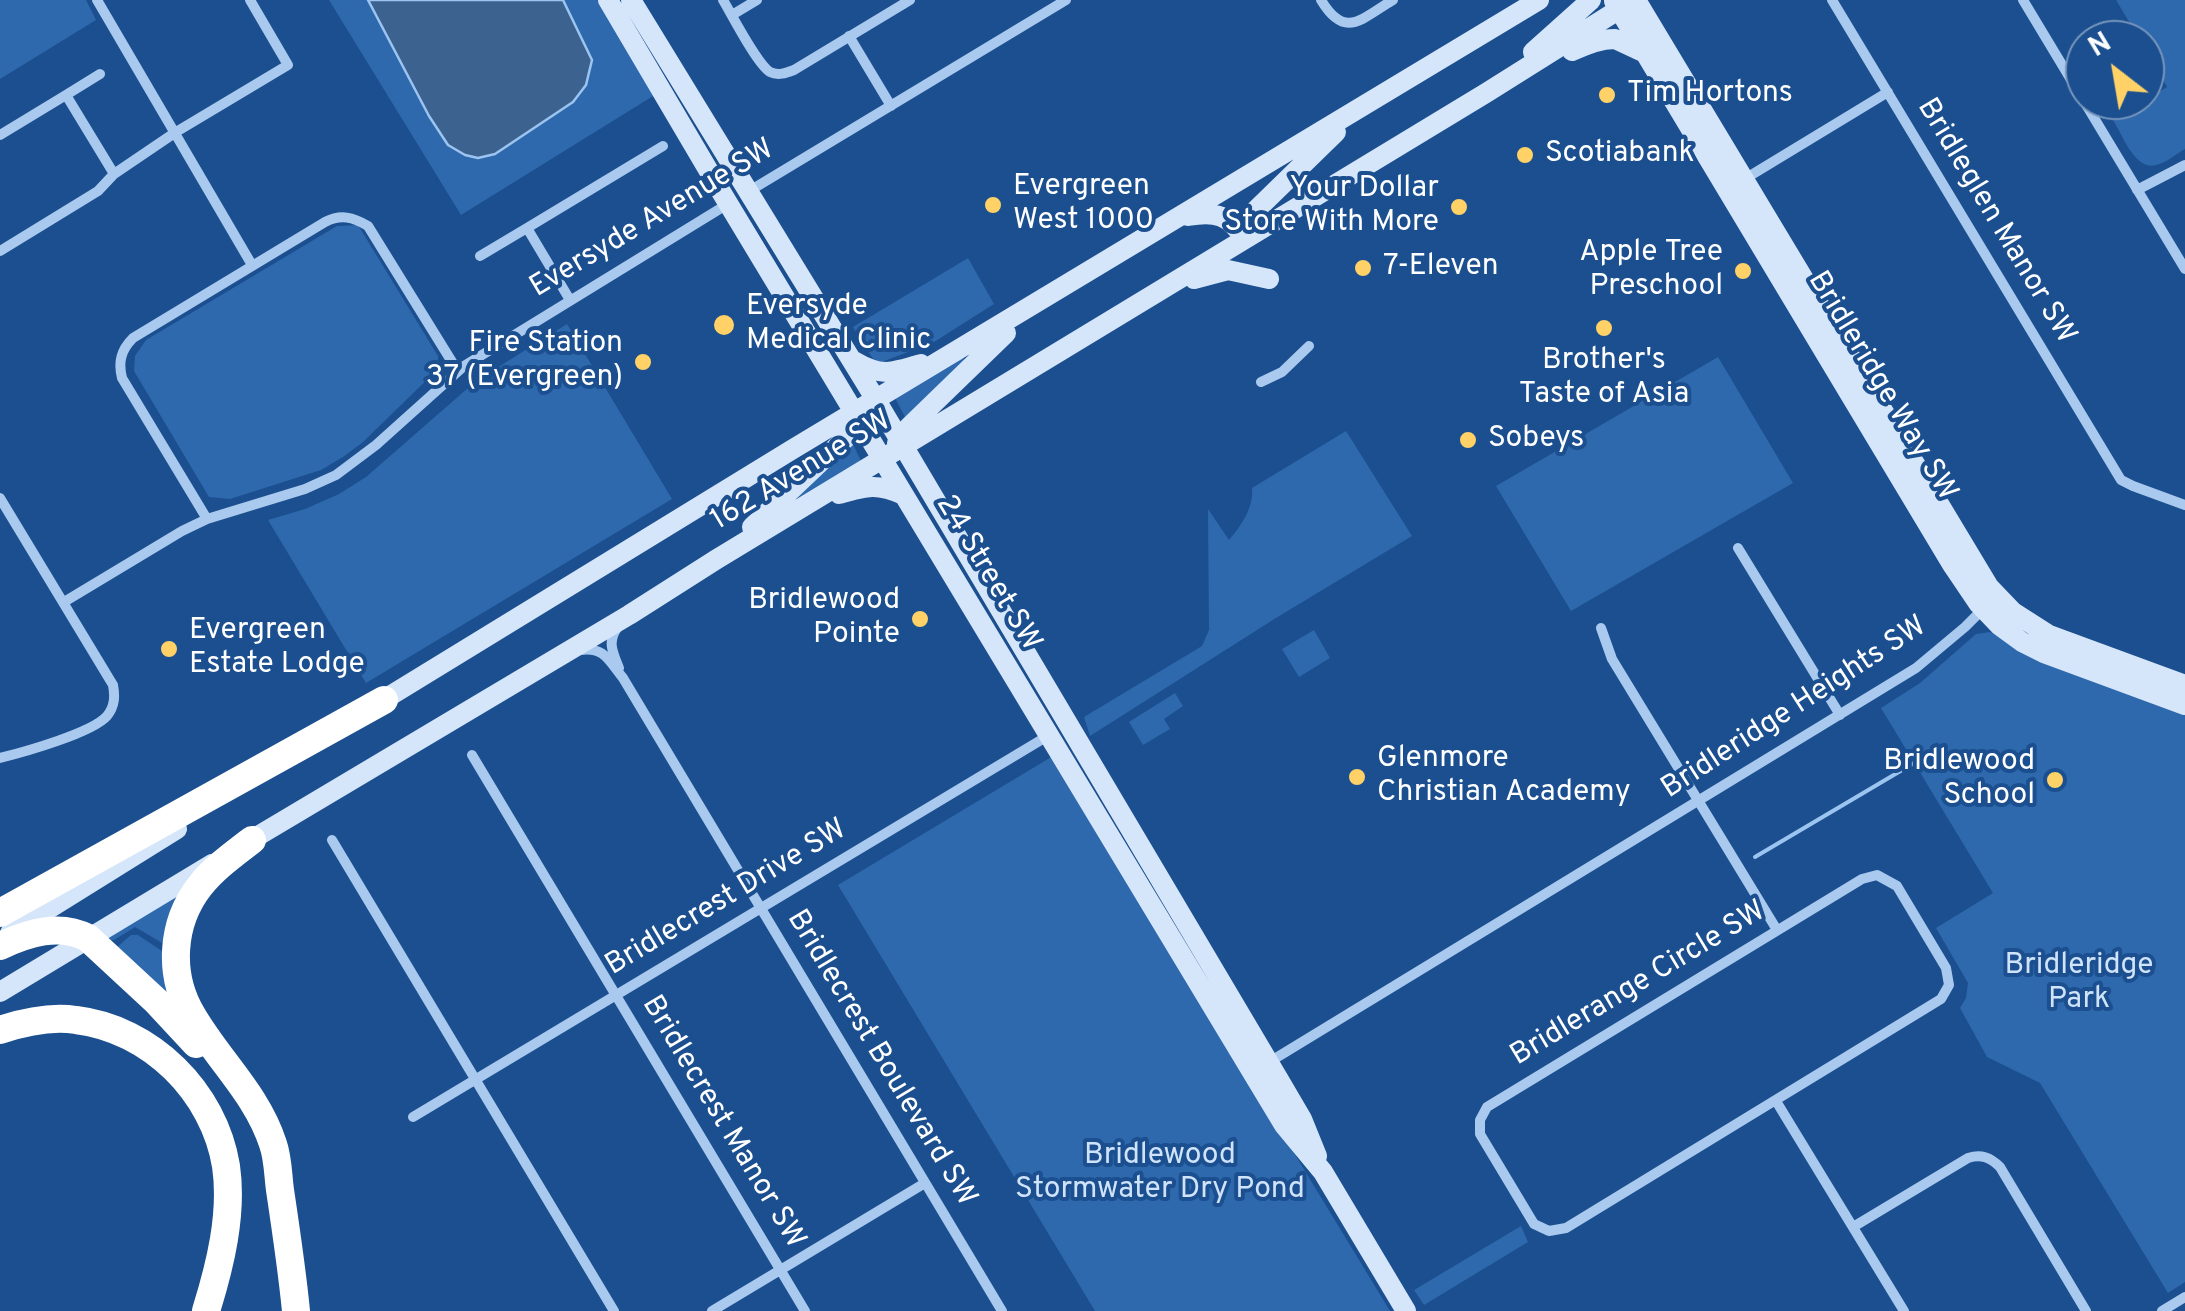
<!DOCTYPE html>
<html>
<head>
<meta charset="utf-8">
<style>
	body { margin:0 }
	#map { position:relative; width:2185px; height:1311px; overflow:hidden; background:#1b4f8f; font-family:Overpass,sans-serif }
	canvas { display:block }
	.north { position:absolute; left:2065px; top:20px; width:100px; height:100px; box-sizing:border-box; background:#1b4f8f; border:2px solid #7695bc; border-radius:50%; rotate:329deg; font-size:28px; font-weight:700; line-height:40px; text-align:center; color:#fff }
	.north::after { content:''; display:block; margin:auto; width:35px; height:45px; background:#ffd166; clip-path:polygon(50% 0,100% 100%,50% 72%,0 100%) }
</style>
</head>
<body>
<div id="map">
<canvas width="2185" height="1311"></canvas>
<div class="north">N</div>
</div>
<script>
const ctx = document.querySelector('canvas').getContext('2d');
ctx.lineJoin = 'round';
function paint(path, color) { ctx.fillStyle = color; ctx.fill(path, 'evenodd'); }
function stroke(path, color, width, dash) { ctx.strokeStyle = color; ctx.lineWidth = width; ctx.lineCap = dash ? 'butt' : 'round'; ctx.setLineDash(dash || []); ctx.stroke(path); }
function label(font, color, halo, rows, align = 'center') {
  ctx.font = font + ' Overpass,sans-serif'; ctx.lineWidth = 8; ctx.setLineDash([]); ctx.textBaseline = 'middle'; ctx.strokeStyle = halo; ctx.fillStyle = color; for (const [text, x, y, turn = 0] of rows) {
    ctx.save(); ctx.translate(x, y); ctx.rotate((+turn || 0) * Math.PI / 180); ctx.textAlign = isNaN(turn) ? turn : align; if (halo) ctx.strokeText(text, 0, 0); ctx.fillText(text, 0, 0); ctx.restore();
  }
}
const green = new Path2D(`
	M 0,0 L 86,0 L 96,20 L 0,79 Z
	M 329,0 L 602,0 L 658,93 L 461,215 Z
	M 2116,0 L 2185,0 L 2185,149 C 2176,154 2166,163 2156,165 C 2135,171 2122,134 2113,120 L 2167,87 L 2145,49 L 2145,40 L 2140,40 Z
	M 358,225 L 438,356 L 438,369 L 363,442 L 343,457 L 321,470 L 230,499 L 209,497 L 134,371 L 135,356 L 146,340 L 337,226 Z
	M 968,258 L 994,304 L 934,342 L 882,362 L 875,362 L 853,327 Z
	M 567,324 L 672,499 L 366,683 L 268,520 L 305,509 L 339,494 L 366,477 L 476,381 Z
	M 1718,357 L 1793,483 L 1571,611 L 1496,486 Z
	M 963,358 L 966,362 L 905,417 L 895,398 Z
	M 1346,431 L 1412,536 L 1276,618 L 1090,736 L 1084,717 L 1202,646 L 1209,630 L 1208,509 L 1229,540 C 1241,526 1254,507 1252,488 Z
	M 852,442 L 861,461 L 788,504 Z
	M 1314,630 L 1330,658 L 1299,677 L 1282,649 Z
	M 1990,632 L 2010,642 L 2185,714 L 2185,1282 L 2168,1293 L 2040,1083 L 1987,1057 L 1960,1008 L 1966,998 L 1968,983 L 1936,928 L 1993,893 L 1881,708 L 1920,683 L 1976,634 Z
	M 1175,693 L 1183,706 L 1164,719 L 1170,729 L 1143,745 L 1129,722 Z
	M 1053,756 L 1390,1311 L 1095,1311 L 838,885 Z
	M 188,889 L 164,944 L 135,927 L 114,940 L 110,940 L 109,937 Z
	M 131,935 L 138,935 L 168,955 L 174,1000 L 117,947 Z
	M 1521,1226 L 1528,1242 L 1424,1305 L 1414,1290 Z`);
const water = new Path2D(`
	M 368,0 L 563,0 L 592,60 L 586,85 L 573,102 L 495,154 L 478,158 L 465,155 L 448,145 L 429,116 Z`);
const stream = new Path2D(`
	M 1755,857 L 1914,763`);
const street = new Path2D(`
	M 97,0 L 252,265
	M 723,0 C 732,15 757,64 770,72 C 778,76 786,73 794,70 L 910,0
	M 1321,0 C 1345,40 1361,19 1393,0
	M 1832,0 L 2121,480 L 2133,486 L 2185,505
	M 2023,0 L 2185,269
	M 732,15 L 757,0
	M 849,36 L 891,106
	M 66,95 L 100,74
	M 0,135 L 66,95 L 114,174
	M 1743,180 L 1888,92
	M 2137,190 L 2185,165
	M 746,193 L 1066,0
	M 0,251 L 98,191 L 114,174 L 176,132 L 288,65 L 250,0
	M 480,256 L 527,228
	M 570,300 L 527,228 L 663,146
	M 1261,382 L 1282,372 L 1309,346
	M 0,498 L 113,685 C 115,696 115,706 107,716 C 92,733 24,752 0,758
	M 207,519 L 122,378 C 118,362 121,350 133,338 L 325,222 C 341,214 353,217 368,226 L 457,370
	M 1738,548 L 1840,715
	M 64,602 L 182,531 L 207,519 L 305,489 L 336,475 L 376,445 L 464,366 L 731,202
	M 617,628 C 607,642 613,653 619,668
	M 1601,628 L 1612,659 L 1777,930
	M 580,650 C 604,646 609,661 623,678 L 1002,1311
	M 472,755 L 805,1311
	M 332,840 L 614,1311
	M 1877,875 L 1897,886 L 1946,968 L 1949,985 L 1941,999 L 1566,1228 L 1549,1231 L 1534,1224 L 1480,1134 L 1480,1120 L 1487,1107 L 1862,879 Z
	M 1266,1064 L 1916,668 L 1965,627 L 1985,607
	M 1776,1101 L 1904,1311
	M 413,1117 L 1051,734
	M 1853,1227 L 1968,1158 C 1981,1154 1990,1157 2000,1167 L 2086,1311
	M 712,1311 L 925,1183
	M 2162,1311 L 2185,1297`);
const secondary = new Path2D(`
	M 608,0 L 720,190 L 1284,1125 L 1323,1172 L 1406,1311
	M 631,0 L 876,400 L 1278,1078 L 1302,1119 L 1317,1156
	M 1636,0 L 1989,587 L 2013,612 L 2049,635 L 2185,685
	M 1614,1 L 1953,566 L 1978,603 L 2000,626 L 2022,642 L 2044,653 L 2185,705
	M 1572,51 C 1586,45 1599,39 1615,39 L 1645,53
	M 1533,52 L 1591,0
	M 1188,216 C 1216,211 1229,215 1245,239
	M 1245,239 L 1246,226 L 1254,212 L 1336,132
	M 1194,279 L 1228,270 L 1269,279
	M 854,361 C 881,377 892,373 921,364
	M 897,444 L 898,439 L 909,427 L 1006,333
	M 839,494 C 867,486 877,483 904,495
	M 752,527 L 849,435 L 861,423 L 865,414
	M 375,705 L 793,449 L 1539,0
	M 241,846 L 629,615 L 717,559 L 1486,93 L 1634,0
	M 10,933 L 177,829
	M 0,992 L 212,864`);
const highway = new Path2D(`
	M 252,840 C 234,854 214,868 200,886 C 171,923 168,975 192,1015 C 218,1060 257,1094 273,1144 C 278,1158 278,1175 280,1190 C 286,1230 292,1270 296,1311
	M 0,913 L 384,700
	M 0,946 C 28,933 59,923 88,938 L 156,1001 L 196,1044
	M 0,1030 C 24,1022 51,1016 76,1020 C 151,1029 214,1092 226,1166 C 233,1214 220,1266 206,1311`);
const markers = [
	[1607,95,10,"#ffd166"],
	[1525,155,10,"#ffd166"],
	[993,205,10,"#ffd166"],
	[1459,207,10,"#ffd166"],
	[1363,268,10,"#ffd166"],
	[1743,271,10,"#ffd166"],
	[724,325,12,"#ffd166"],
	[1604,328,10,"#ffd166"],
	[643,362,10,"#ffd166"],
	[1468,440,10,"#ffd166"],
	[920,619,10,"#ffd166"],
	[169,649,10,"#ffd166"],
	[1357,777,10,"#ffd166"],
	[2055,780,10,"#ffd166"]
];
const poiNames = [
	["Tim Hortons",1627,95],
	["Scotiabank",1545,155],
	["Evergreen",1013,188],
	["West 1000",1013,222],
	["Your Dollar",1439,190,"right"],
	["Store With More",1439,224,"right"],
	["Apple Tree",1723,254,"right"],
	["Preschool",1723,288,"right"],
	["7-Eleven",1383,268],
	["Eversyde",746,308],
	["Medical Clinic",746,342],
	["Fire Station",623,345,"right"],
	["37 (Evergreen)",623,379,"right"],
	["Brother's",1604,362,"center"],
	["Taste of Asia",1604,396,"center"],
	["Sobeys",1488,440],
	["Bridlewood",900,602,"right"],
	["Pointe",900,636,"right"],
	["Evergreen",189,632],
	["Estate Lodge",189,666],
	["Glenmore",1377,760],
	["Christian Academy",1377,794],
	["Bridlewood",2035,763,"right"],
	["School",2035,797,"right"]
];
const streetNames = [
	["Eversyde Avenue SW",653,220,-31],
	["Bridleglen Manor SW",1995,222,59],
	["Bridleridge Way SW",1881,387,59],
	["162 Avenue SW",802,472,-31],
	["24 Street SW",987,574,59],
	["Bridleridge Heights SW",1795,709,-33],
	["Bridlecrest Drive SW",727,899,-31],
	["Bridlerange Circle SW",1639,985,-31],
	["Bridlecrest Boulevard SW",880,1059,59],
	["Bridlecrest Manor SW",722,1123,59]
];
const parkNames = [
	["Bridleridge",2079,967],
	["Park",2079,1001],
	["Bridlewood",1160,1157],
	["Stormwater Dry Pond",1160,1191]
];
paint(green, '#2e69ad');
paint(water, '#3c6290');
stroke(water, '#9cc4f0', 2.5);
stroke(stream, '#9cc4f0', 4);
stroke(street, '#a9c9ee', 10);
stroke(secondary, '#d6e6fa', 20);
stroke(highway, '#fff', 28);
for (const [x, y, r, color] of markers) { const dot = new Path2D(); dot.arc(x, y, r, 0, 2 * Math.PI); ctx.fillStyle = color; ctx.fill(dot); stroke(dot, '#1b4f8f', 4); }
label('30px', '#fff', '#1b4f8f', poiNames, 'left');
label('30px', '#fff', '#1b4f8f', streetNames);
label('30px', '#cfe3fa', '#1b4f8f', parkNames);
</script>
</body>
</html>
